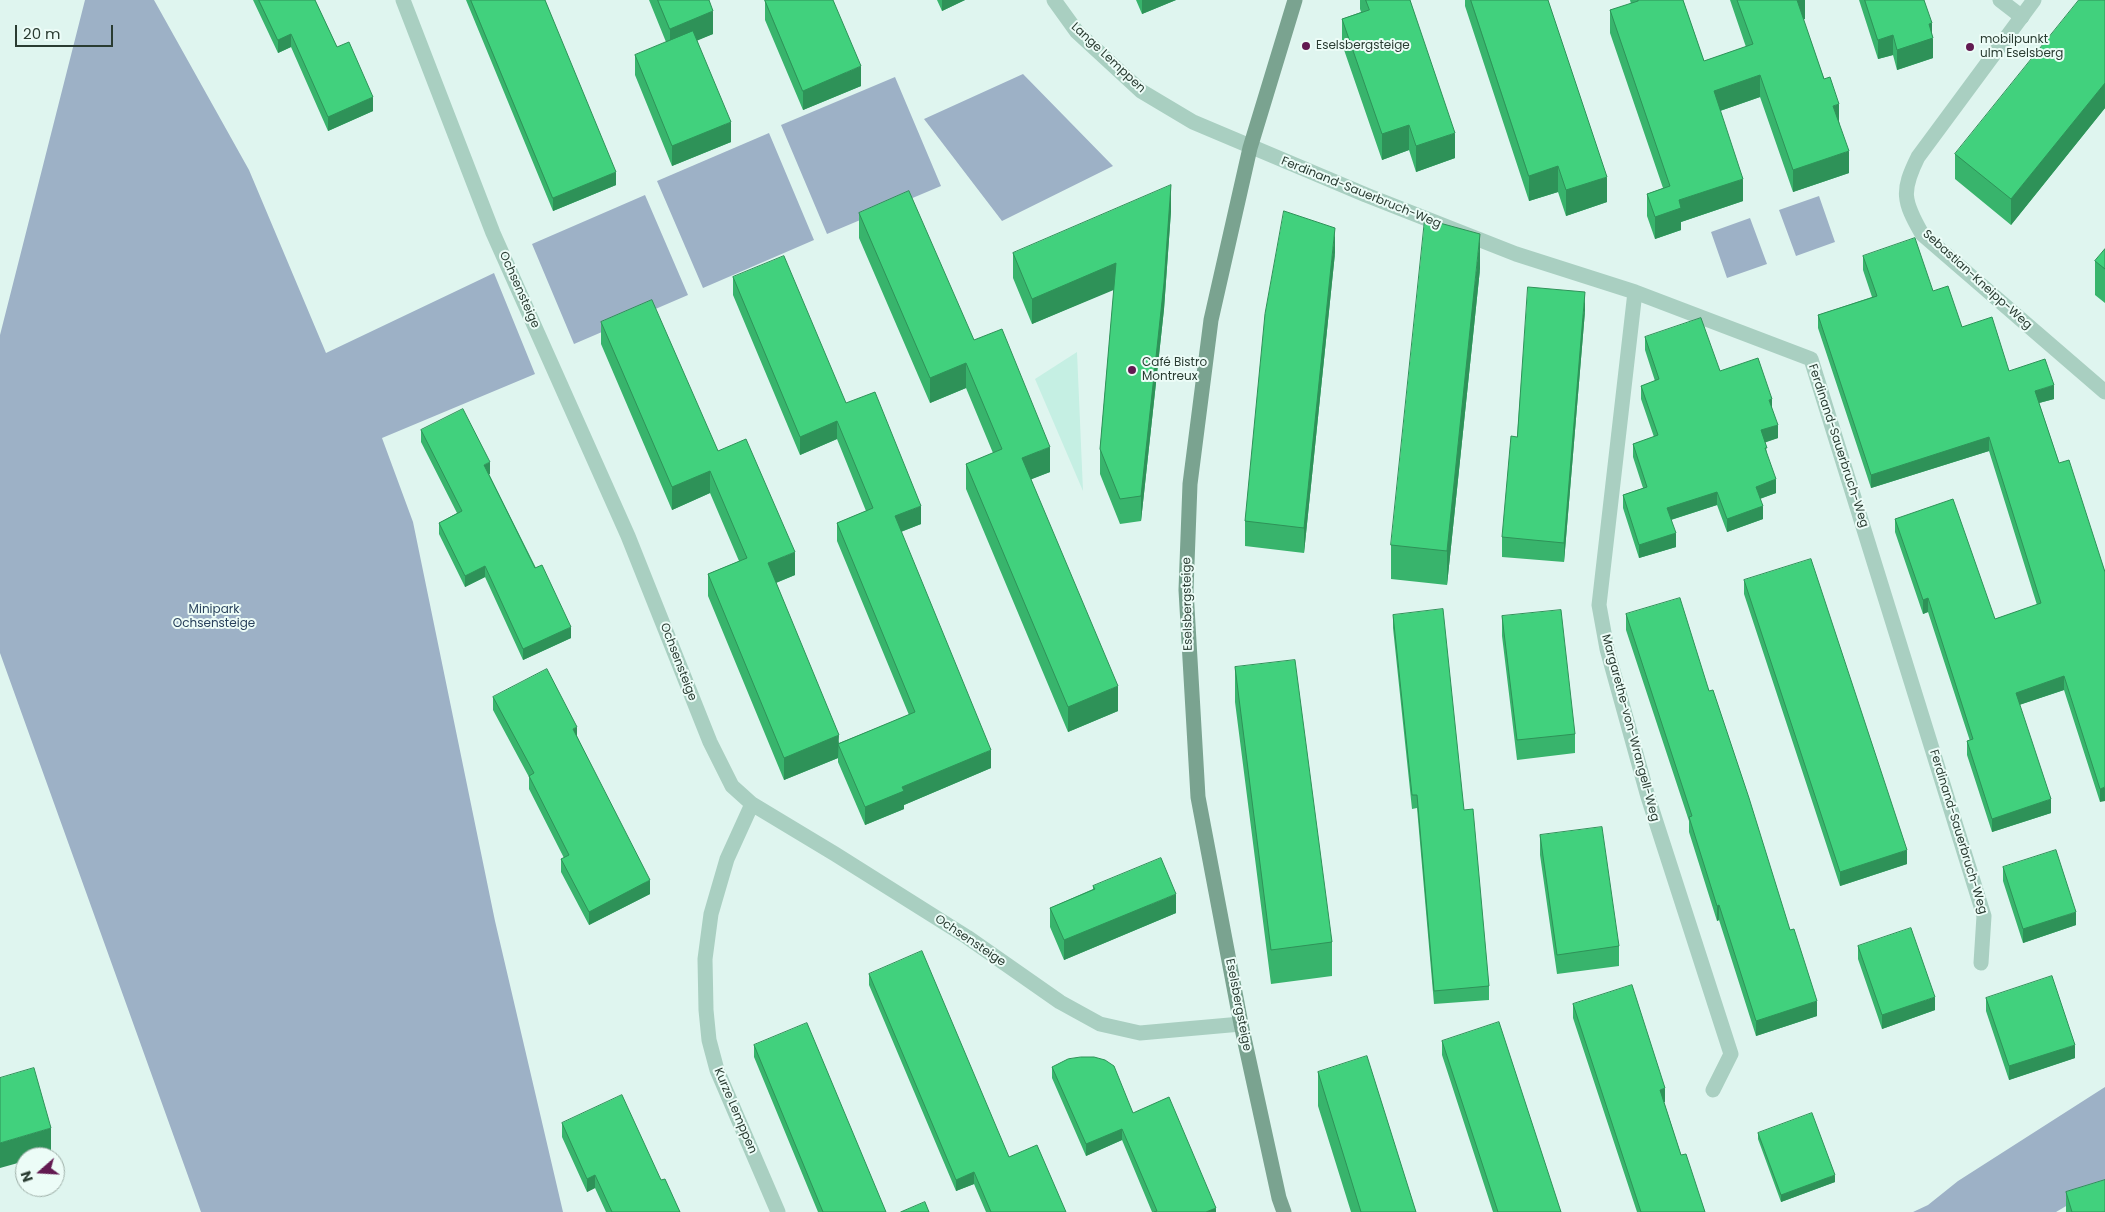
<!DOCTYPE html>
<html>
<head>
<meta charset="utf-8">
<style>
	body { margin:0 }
	#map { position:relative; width:2105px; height:1212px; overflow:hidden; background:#dff5ef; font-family:Poppins,sans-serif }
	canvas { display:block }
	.north { position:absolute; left:15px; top:1147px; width:50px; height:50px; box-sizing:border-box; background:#ecfcf7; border:1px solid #9eafa8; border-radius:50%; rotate:251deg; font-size:14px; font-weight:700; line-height:20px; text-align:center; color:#2a3c32 }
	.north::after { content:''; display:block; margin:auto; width:18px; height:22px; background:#621a51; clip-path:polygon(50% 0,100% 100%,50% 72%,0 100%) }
	.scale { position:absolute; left:15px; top:25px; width:98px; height:22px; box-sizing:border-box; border:2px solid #2a3c32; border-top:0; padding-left:6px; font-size:15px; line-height:18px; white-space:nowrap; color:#2a3c32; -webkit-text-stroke:4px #ecfcf7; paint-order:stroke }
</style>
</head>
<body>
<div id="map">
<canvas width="2105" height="1212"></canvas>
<div class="north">N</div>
<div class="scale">20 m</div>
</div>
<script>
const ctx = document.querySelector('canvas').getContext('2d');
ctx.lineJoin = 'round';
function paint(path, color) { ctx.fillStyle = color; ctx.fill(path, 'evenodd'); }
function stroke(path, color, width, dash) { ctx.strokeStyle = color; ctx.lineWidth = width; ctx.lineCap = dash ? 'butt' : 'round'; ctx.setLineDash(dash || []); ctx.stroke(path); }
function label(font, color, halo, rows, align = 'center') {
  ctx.font = font + ' Poppins,sans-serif'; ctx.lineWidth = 4; ctx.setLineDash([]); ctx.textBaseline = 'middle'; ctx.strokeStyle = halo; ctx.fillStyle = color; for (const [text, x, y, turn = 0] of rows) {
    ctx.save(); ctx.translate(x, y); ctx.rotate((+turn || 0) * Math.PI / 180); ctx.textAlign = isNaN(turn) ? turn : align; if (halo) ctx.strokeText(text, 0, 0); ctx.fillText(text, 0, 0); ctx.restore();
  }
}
const green = new Path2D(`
	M 85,0 L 154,0 L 249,170 L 326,353 L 494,273 L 535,374 L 382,438 L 413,522 L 495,921 L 563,1212 L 201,1212 L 0,653 L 0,335 Z
	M 1023,74 L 1113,166 L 1002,221 L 924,119 Z
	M 895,77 L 941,186 L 827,234 L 781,125 Z
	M 769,133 L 814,240 L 703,288 L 657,181 Z
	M 645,195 L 688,295 L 574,344 L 532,244 Z
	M 1819,196 L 1835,242 L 1796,256 L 1779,210 Z
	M 1750,218 L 1767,264 L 1727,278 L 1711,232 Z
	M 2105,1087 L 2105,1183 L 2056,1212 L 1913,1212 L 1928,1205 L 1958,1181 Z`);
const plaza = new Path2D(`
	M 1077,352 L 1083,491 L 1035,379 Z`);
const lane = new Path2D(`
	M 2000,0 L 2022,17`);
const street = new Path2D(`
	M 403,0 L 493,233 L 628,536 L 710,742 L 732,786 L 752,804 L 835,854 L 967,937 L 1060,1002 L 1100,1024 L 1140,1033 L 1241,1024
	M 1054,0 L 1077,32 L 1141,91 L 1193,122 L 1366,195 L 1516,254 L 1635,292 L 1811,359 L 1984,916 L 1981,963
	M 2034,0 L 1918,157 C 1901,191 1903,201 1922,234 L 2105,392
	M 1635,292 L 1599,605 L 1607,649 L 1648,797 L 1731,1054 L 1713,1090
	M 752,804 L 727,859 L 711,914 L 705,959 L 706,1010 L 709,1040 L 717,1070 L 778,1212`);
const secondary = new Path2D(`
	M 1284,1212 L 1279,1198 L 1241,1024 L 1198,797 L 1186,590 L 1190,484 L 1211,320 L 1250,148 L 1295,0`);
const wall = new Path2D(`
	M 253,0 L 315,0 L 337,47 L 373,111 L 328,131 L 291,47 L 278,53 Z
	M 466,0 L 545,0 L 616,185 L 553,211 Z
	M 649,0 L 709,0 L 713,34 L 697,40 L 731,142 L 672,166 L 635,75 L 635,55 L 666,42 Z
	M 765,0 L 861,86 L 803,110 L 765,20 Z
	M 937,0 L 965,0 L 942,11 Z
	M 1136,0 L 1176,0 L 1142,14 Z
	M 1360,0 L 1410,0 L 1455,158 L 1416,172 L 1409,150 L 1382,160 L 1342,44 L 1342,19 L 1361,12 L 1360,9 Z
	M 1465,0 L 1548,0 L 1607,202 L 1566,216 L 1558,192 L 1529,201 L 1465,6 Z
	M 1630,0 L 1683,0 L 1704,61 L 1746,47 L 1730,0 L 1805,0 L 1805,19 L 1803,19 L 1839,121 L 1849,173 L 1793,192 L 1760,97 L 1720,111 L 1743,201 L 1681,222 L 1681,230 L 1655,239 L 1647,216 L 1647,194 L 1663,188 L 1610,33 L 1610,10 L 1631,4 Z
	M 1859,0 L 1924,0 L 1932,34 L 1933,58 L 1897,70 L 1893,55 L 1878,59 Z
	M 2105,0 L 2105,108 L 2011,225 L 1955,179 L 1955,154 Z
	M 1171,211 L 1164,309 L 1141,521 L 1120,524 L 1100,474 L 1100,449 L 1114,289 L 1032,324 L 1013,278 L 1013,253 Z
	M 859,213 L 974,340 L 1050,472 L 1031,479 L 1118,711 L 1068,732 L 966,489 L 966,464 L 993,453 L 966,388 L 930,403 L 859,238 Z
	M 2105,249 L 2105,303 L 2095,295 L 2095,261 Z
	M 1335,253 L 1304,553 L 1245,546 L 1245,521 Z
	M 1863,256 L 1933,291 L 1962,327 L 2009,371 L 2054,399 L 2039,403 L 2059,463 L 2105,572 L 2100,802 L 2064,690 L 2019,705 L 2051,813 L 1992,832 L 1967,755 L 1967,741 L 1970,741 L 1928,612 L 1923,614 L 1895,532 L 1895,519 L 1995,619 L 2037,605 L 1989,451 L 1871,488 L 1818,328 L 1818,315 L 1872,297 L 1863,270 Z
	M 1480,269 L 1447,585 L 1391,579 L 1391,545 Z
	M 733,277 L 846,403 L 921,524 L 901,532 L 991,768 L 904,805 L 904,809 L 865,825 L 838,762 L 838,758 L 784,780 L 708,596 L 708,574 L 739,561 L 710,493 L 672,510 L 601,344 L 601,322 L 718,451 L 795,575 L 776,583 L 839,743 L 909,715 L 837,541 L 837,523 L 866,511 L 837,439 L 800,455 L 733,295 Z
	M 1585,311 L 1564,562 L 1502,557 L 1502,537 Z
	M 1645,337 L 1720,371 L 1772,409 L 1778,438 L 1765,442 L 1767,454 L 1776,493 L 1760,499 L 1763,519 L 1727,532 L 1717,505 L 1671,520 L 1676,547 L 1639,558 L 1623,508 L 1623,495 L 1643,488 L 1633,457 L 1633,444 L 1654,437 L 1641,399 L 1641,386 L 1655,381 L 1645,350 Z
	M 421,430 L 490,474 L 489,474 L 571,638 L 523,660 L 485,577 L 465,587 L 439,534 L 439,523 L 457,513 L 421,442 Z
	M 1744,580 L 1907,864 L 1840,886 L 1744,594 Z
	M 1626,614 L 1709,691 L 1817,1016 L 1756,1036 L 1719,920 L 1717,921 L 1689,832 L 1689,821 L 1626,630 Z
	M 1393,615 L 1464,810 L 1489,986 L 1489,1000 L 1434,1004 L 1417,808 L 1412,809 L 1393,628 Z
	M 1502,616 L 1575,734 L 1575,753 L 1517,760 L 1502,636 Z
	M 1235,667 L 1332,942 L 1332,976 L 1271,984 L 1235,702 Z
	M 493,697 L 577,736 L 650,894 L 589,925 L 561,872 L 561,859 L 564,858 L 529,789 L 529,777 L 493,710 Z
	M 1540,835 L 1619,946 L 1619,966 L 1557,974 L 1540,855 Z
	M 2003,867 L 2076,925 L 2023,943 L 2003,881 Z
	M 1093,886 L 1176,913 L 1064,960 L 1050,927 L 1050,908 L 1093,889 Z
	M 1858,946 L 1935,1010 L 1882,1029 L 1858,959 Z
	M 869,974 L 1009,1157 L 1066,1212 L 986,1212 L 974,1184 L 956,1191 L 869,985 Z
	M 1986,998 L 2075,1058 L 2009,1080 L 1986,1011 Z
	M 1573,1004 L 1665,1102 L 1664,1102 L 1681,1155 L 1705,1212 L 1637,1212 L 1573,1018 Z
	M 1442,1041 L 1561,1212 L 1493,1212 L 1442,1055 Z
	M 754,1045 L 886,1212 L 818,1212 L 754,1057 Z
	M 1052,1067 L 1133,1113 L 1216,1212 L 1152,1212 L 1122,1140 L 1086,1156 L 1052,1078 Z
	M 1318,1072 L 1416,1212 L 1351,1212 L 1318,1106 Z
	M 562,1123 L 661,1180 L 680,1212 L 606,1212 L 595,1188 L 587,1192 L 562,1137 Z
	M 1758,1133 L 1835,1182 L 1781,1202 L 1758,1139 Z
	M 2066,1192 L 2105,1212 L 2066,1212 Z`);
const shadedWall = new Path2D(`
	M 942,0 L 965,0 L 942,11 Z
	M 1142,0 L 1176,0 L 1142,14 Z
	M 1796,0 L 1805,0 L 1805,19 L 1796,22 Z
	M 713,11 L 713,34 L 670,52 L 670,29 Z
	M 1932,23 L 1932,39 L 1933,38 L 1933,58 L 1897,70 L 1897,50 L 1929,24 Z
	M 291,34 L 291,47 L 278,53 L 278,40 Z
	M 1893,35 L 1893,55 L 1878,59 L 1878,40 Z
	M 861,66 L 861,86 L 803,110 L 803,91 Z
	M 1760,75 L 1760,97 L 1714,113 L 1714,91 Z
	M 2105,83 L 2105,108 L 2011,225 L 2011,199 Z
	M 373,97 L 373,111 L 328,131 L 328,117 Z
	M 1839,104 L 1839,126 L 1833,106 Z
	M 731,122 L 731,142 L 672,166 L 672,146 Z
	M 1409,125 L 1409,150 L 1382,160 L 1382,134 Z
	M 1455,133 L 1455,158 L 1416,172 L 1416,146 Z
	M 1849,151 L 1849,173 L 1793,192 L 1793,170 Z
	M 1558,166 L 1558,192 L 1529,201 L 1529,176 Z
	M 616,172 L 616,185 L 553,211 L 553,198 Z
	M 1607,177 L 1607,202 L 1566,216 L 1566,190 Z
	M 1743,179 L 1743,201 L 1681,222 L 1681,230 L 1655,239 L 1655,217 L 1679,200 Z
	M 1171,185 L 1171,211 L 1164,309 L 1141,521 L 1141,496 Z
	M 1335,228 L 1335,253 L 1304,553 L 1304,528 Z
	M 1480,234 L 1480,269 L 1447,585 L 1447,551 Z
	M 1116,263 L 1116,289 L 1032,324 L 1032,299 Z
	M 1585,292 L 1585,311 L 1564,562 L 1564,543 Z
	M 966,363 L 966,388 L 930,403 L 930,378 Z
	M 2054,385 L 2054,399 L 2035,404 L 2035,391 Z
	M 1772,399 L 1772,412 L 1769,400 Z
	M 837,421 L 837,439 L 800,455 L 800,437 Z
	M 1778,425 L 1778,438 L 1761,444 L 1761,430 Z
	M 1989,437 L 1989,451 L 1871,488 L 1871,475 Z
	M 1050,447 L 1050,472 L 1022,483 L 1022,458 Z
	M 490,462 L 490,474 L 484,477 L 484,465 Z
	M 710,471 L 710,493 L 672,510 L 672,487 Z
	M 1776,479 L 1776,493 L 1756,500 L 1756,487 Z
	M 1717,492 L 1717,505 L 1667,521 L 1667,508 Z
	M 921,506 L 921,524 L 895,534 L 895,516 Z
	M 1763,506 L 1763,519 L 1727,532 L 1727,519 Z
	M 1676,533 L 1676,547 L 1639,558 L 1639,545 Z
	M 795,552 L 795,575 L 768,586 L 768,563 Z
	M 485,566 L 485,577 L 465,587 L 465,576 Z
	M 1928,598 L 1928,612 L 1923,614 L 1923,600 Z
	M 571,627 L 571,638 L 523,660 L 523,649 Z
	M 2064,676 L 2064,690 L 2016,706 L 2016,693 Z
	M 1118,686 L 1118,711 L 1068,732 L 1068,707 Z
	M 577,727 L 577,740 L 573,729 Z
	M 839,735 L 838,758 L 784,780 L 784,758 Z
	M 991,750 L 991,768 L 904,805 L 904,809 L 865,825 L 865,807 L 902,787 Z
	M 2105,787 L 2105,801 L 2100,802 L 2100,789 Z
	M 2051,799 L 2051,813 L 1992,832 L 1992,819 Z
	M 1907,850 L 1907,864 L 1840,886 L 1840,872 Z
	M 650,880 L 650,894 L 589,925 L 589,912 Z
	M 1176,894 L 1176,913 L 1064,960 L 1064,940 Z
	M 1719,905 L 1719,920 L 1717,921 L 1717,906 Z
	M 2076,912 L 2076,925 L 2023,943 L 2023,929 Z
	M 1935,997 L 1935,1010 L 1882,1029 L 1882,1015 Z
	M 1817,1001 L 1817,1016 L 1756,1036 L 1756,1021 Z
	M 2075,1045 L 2075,1058 L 2009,1080 L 2009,1066 Z
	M 1665,1088 L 1665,1102 L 1660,1103 L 1660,1090 Z
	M 51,1128 L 51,1153 L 39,1157 L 25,1157 L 25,1161 L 0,1168 L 0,1143 Z
	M 1122,1129 L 1122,1140 L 1086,1156 L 1086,1144 Z
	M 974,1172 L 974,1184 L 956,1191 L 956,1180 Z
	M 595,1175 L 595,1188 L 587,1192 L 587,1179 Z
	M 1835,1175 L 1835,1182 L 1781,1202 L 1781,1195 Z
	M 1216,1208 L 1216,1212 L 1206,1212 Z`);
const building = new Path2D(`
	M 259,0 L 315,0 L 337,47 L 349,42 L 373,97 L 328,117 L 291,34 L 278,40 Z
	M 471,0 L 545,0 L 616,172 L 553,198 Z
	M 658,0 L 709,0 L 713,11 L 670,29 Z
	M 765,0 L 833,0 L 861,66 L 803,91 Z
	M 1366,0 L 1410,0 L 1455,133 L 1416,146 L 1409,125 L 1382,134 L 1342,19 L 1369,10 Z
	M 1471,0 L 1548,0 L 1607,177 L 1566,190 L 1558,166 L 1529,176 Z
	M 1638,0 L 1683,0 L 1704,61 L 1753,44 L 1737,0 L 1797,0 L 1824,79 L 1830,77 L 1839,104 L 1833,106 L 1849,151 L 1793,170 L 1760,75 L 1714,91 L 1743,179 L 1679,200 L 1681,208 L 1655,217 L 1647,194 L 1670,186 L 1610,10 L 1638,1 Z
	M 1865,0 L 1924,0 L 1932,23 L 1929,24 L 1933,38 L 1897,50 L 1893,35 L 1878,40 Z
	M 2079,0 L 2105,0 L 2105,83 L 2011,199 L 1955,154 Z
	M 693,31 L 731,122 L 672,146 L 635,55 Z
	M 1171,185 L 1164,283 L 1141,496 L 1120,499 L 1100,449 L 1116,263 L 1032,299 L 1013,253 Z
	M 909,191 L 974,340 L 1002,329 L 1050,447 L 1022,458 L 1118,686 L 1068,707 L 966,464 L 1002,449 L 966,363 L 930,378 L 859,213 Z
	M 1284,211 L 1335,228 L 1304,528 L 1245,521 L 1265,314 Z
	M 1425,219 L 1480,234 L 1447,551 L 1391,545 Z
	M 1915,238 L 1933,291 L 1948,286 L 1962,327 L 1992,317 L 2009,371 L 2045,359 L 2054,385 L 2035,391 L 2059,463 L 2069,460 L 2105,572 L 2105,787 L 2100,789 L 2064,676 L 2016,693 L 2051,799 L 1992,819 L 1967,741 L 1973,739 L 1928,598 L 1923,600 L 1895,519 L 1953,499 L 1995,619 L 2041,603 L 1989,437 L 1871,475 L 1818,315 L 1877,296 L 1863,256 Z
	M 2105,249 L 2105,269 L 2095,261 Z
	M 784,256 L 846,403 L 875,392 L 921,506 L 895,516 L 991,750 L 902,787 L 904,791 L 865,807 L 838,744 L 915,712 L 837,523 L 873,508 L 837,421 L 800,437 L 733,277 Z
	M 1528,287 L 1585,292 L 1564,543 L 1502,537 L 1511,436 L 1517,437 Z
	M 652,300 L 718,451 L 746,439 L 795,552 L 768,563 L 839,735 L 784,758 L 708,574 L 747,558 L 710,471 L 672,487 L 601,322 Z
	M 1701,318 L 1720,371 L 1758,358 L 1772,399 L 1769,400 L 1778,425 L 1761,430 L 1767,448 L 1765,448 L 1776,479 L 1756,487 L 1763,506 L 1727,519 L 1717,492 L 1667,508 L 1676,533 L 1639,545 L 1623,495 L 1647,487 L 1633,444 L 1658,435 L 1641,386 L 1659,379 L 1645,337 Z
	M 463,409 L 490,462 L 484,465 L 535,568 L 542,565 L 571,627 L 523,649 L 485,566 L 465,576 L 439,523 L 462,511 L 421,430 Z
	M 1811,559 L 1907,850 L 1840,872 L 1744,580 Z
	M 1680,598 L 1709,691 L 1713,690 L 1749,798 L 1790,930 L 1794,929 L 1817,1001 L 1756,1021 L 1719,905 L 1717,906 L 1689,817 L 1692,816 L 1626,614 Z
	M 1443,609 L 1464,810 L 1473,809 L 1489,986 L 1434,991 L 1417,795 L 1412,795 L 1393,615 Z
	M 1561,610 L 1575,734 L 1517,740 L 1502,616 Z
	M 1295,660 L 1332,942 L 1271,950 L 1235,667 Z
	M 547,669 L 577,727 L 573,729 L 650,880 L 589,912 L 561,859 L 569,855 L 529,776 L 534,773 L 493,697 Z
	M 1602,827 L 1619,946 L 1557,955 L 1540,835 Z
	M 2056,850 L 2076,912 L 2023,929 L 2003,867 Z
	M 1161,858 L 1176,894 L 1064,940 L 1050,908 L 1095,889 L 1093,886 Z
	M 1911,928 L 1935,997 L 1882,1015 L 1858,946 Z
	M 922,951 L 1009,1157 L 1037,1145 L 1066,1212 L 991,1212 L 974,1172 L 956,1180 L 869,974 Z
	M 2052,976 L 2075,1045 L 2009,1066 L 1986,998 Z
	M 1632,985 L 1665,1088 L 1660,1090 L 1681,1155 L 1686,1154 L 1705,1212 L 1641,1212 L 1573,1004 Z
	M 1499,1022 L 1561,1212 L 1498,1212 L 1442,1041 Z
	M 807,1023 L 886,1212 L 823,1212 L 754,1045 Z
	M 1367,1056 L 1416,1212 L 1361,1212 L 1318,1072 Z
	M 1081,1057 L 1094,1057 L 1105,1060 L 1114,1066 L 1133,1113 L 1169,1097 L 1216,1208 L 1206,1212 L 1154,1212 L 1157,1211 L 1122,1129 L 1086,1144 L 1052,1067 L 1068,1059 Z
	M 34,1068 L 51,1128 L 0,1143 L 0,1078 Z
	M 622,1095 L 661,1180 L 665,1179 L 680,1212 L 612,1212 L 595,1175 L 587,1179 L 562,1123 Z
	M 1812,1113 L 1835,1175 L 1781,1195 L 1758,1133 Z
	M 2105,1180 L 2105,1212 L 2072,1212 L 2066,1192 Z
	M 925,1202 L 929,1212 L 901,1212 Z`);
const markers = [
	[1306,46,5,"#621a51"],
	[1970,47,5,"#621a51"],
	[1132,370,5,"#621a51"]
];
const poiNames = [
	["mobilpunkt",1980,40],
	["ulm Eselsberg",1980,54],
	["Eselsbergsteige",1316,46],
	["Café Bistro",1142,363],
	["Montreux",1142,377]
];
const streetNames = [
	["Lange Lemppen",1108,58,43],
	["Ferdinand-Sauerbruch-Weg",1361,193,22],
	["Sebastian-Kneipp-Weg",1977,280,42],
	["Ochsensteige",519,290,66],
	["Ferdinand-Sauerbruch-Weg",1838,446,72],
	["Eselsbergsteige",1188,604,-91],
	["Ochsensteige",678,662,69],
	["Margarethe-von-Wrangell-Weg",1630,728,75],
	["Ferdinand-Sauerbruch-Weg",1958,832,73],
	["Ochsensteige",970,941,34],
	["Eselsbergsteige",1238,1005,79],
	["Kurze Lemppen",735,1111,67]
];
const parkNames = [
	["Minipark",214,610],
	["Ochsensteige",214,624]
];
paint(green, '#9db1c6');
paint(plaza, '#c5efe3');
stroke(lane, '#a9cfc1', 15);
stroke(street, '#a9cfc1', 15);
stroke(secondary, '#7aa390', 15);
paint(wall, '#38b46c');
paint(shadedWall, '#2e9258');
paint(building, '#41d17d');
stroke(building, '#2e9258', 1);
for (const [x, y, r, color] of markers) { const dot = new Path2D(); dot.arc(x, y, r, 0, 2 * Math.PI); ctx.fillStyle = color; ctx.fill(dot); stroke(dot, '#ecfcf7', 2); }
label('12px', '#2a3c32', '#ecfcf7', poiNames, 'left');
label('12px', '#2a3c32', '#ecfcf7', streetNames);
label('12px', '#2a425d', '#ecfcf7', parkNames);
</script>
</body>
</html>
